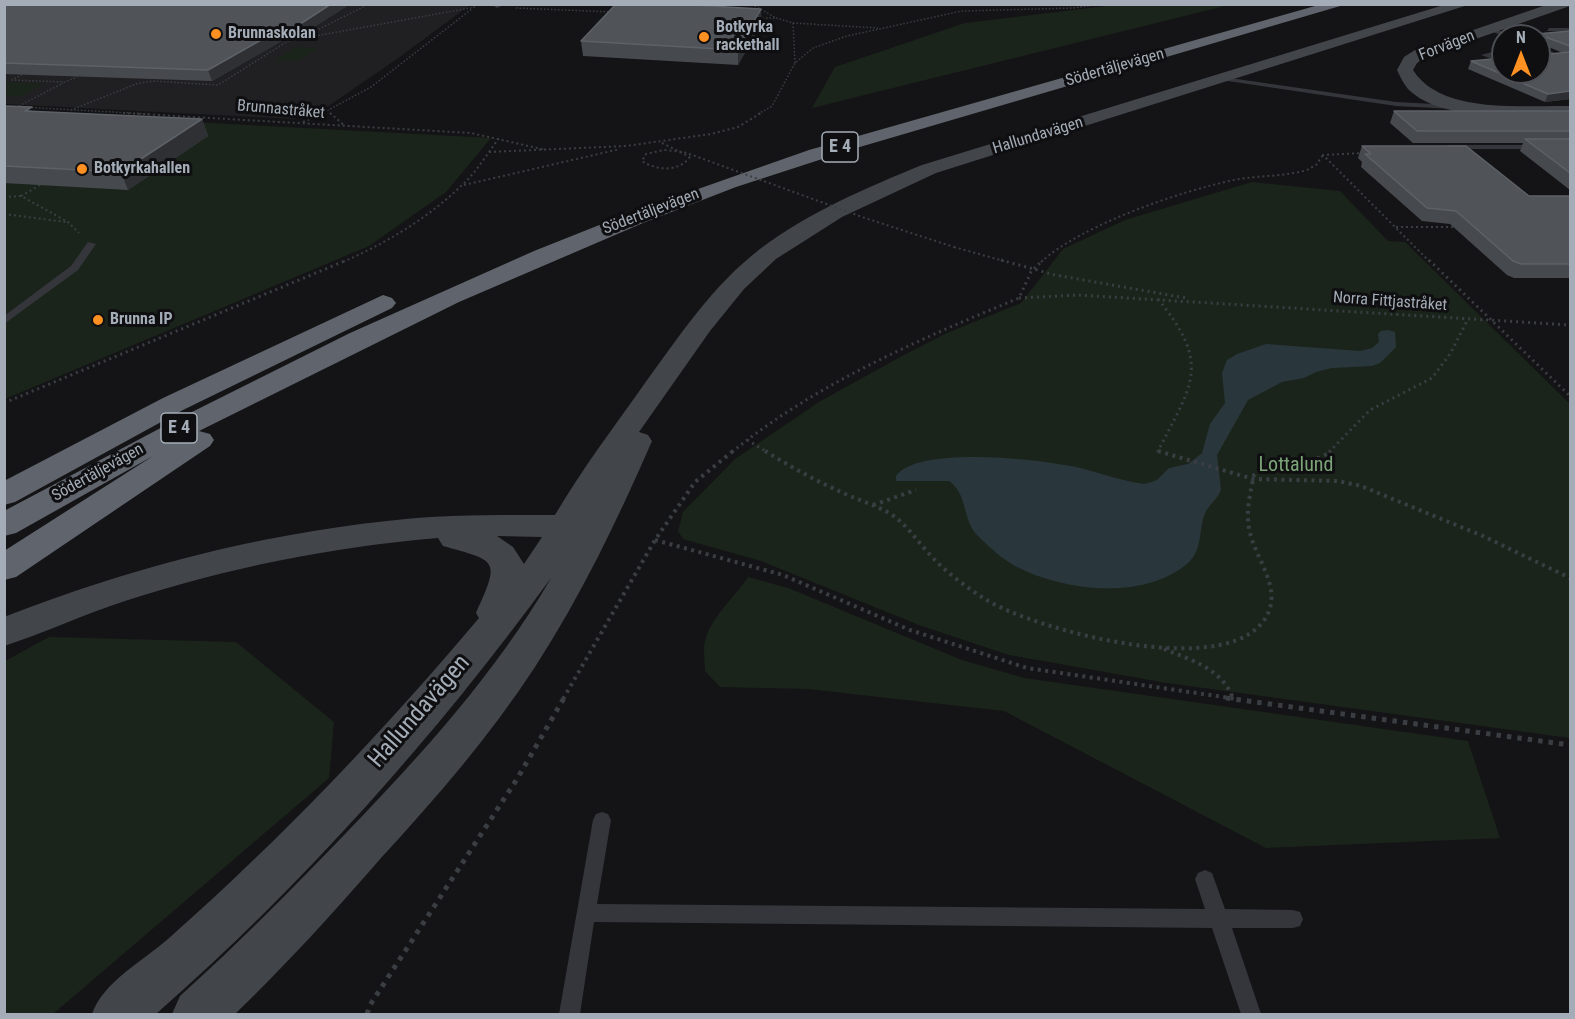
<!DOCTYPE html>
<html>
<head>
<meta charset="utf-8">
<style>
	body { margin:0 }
	#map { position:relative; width:1575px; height:1019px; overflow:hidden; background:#141416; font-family:"Roboto Condensed",sans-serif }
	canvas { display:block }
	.frame { position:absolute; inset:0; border:6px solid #a4adb7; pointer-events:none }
	.north { position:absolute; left:1491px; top:24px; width:60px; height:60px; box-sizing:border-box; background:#0f0f11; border:2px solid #4b4e53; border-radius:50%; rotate:0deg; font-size:16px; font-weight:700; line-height:24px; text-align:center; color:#a4adb7 }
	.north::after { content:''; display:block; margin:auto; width:21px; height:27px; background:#ff9022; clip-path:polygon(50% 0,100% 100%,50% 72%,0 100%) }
</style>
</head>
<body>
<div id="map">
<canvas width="1575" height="1019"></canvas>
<div class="frame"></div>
<div class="north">N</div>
</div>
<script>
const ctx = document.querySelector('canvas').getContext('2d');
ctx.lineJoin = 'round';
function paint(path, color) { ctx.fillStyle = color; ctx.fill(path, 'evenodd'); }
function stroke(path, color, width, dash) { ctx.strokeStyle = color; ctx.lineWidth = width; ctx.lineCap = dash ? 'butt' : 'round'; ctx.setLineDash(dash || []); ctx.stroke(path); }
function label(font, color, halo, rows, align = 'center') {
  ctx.font = font + ' "Roboto Condensed",sans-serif'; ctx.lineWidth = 6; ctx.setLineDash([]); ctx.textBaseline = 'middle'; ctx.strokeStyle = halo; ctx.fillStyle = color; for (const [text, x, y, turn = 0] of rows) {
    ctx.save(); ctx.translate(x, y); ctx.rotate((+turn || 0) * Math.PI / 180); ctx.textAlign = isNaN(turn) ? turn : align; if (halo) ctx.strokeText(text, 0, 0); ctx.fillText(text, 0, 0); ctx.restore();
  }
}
const built = new Path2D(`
	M 133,5 L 470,5 L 397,59 L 327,107 L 294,119 L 5,104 L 4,74 Z`);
const green = new Path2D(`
	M 1115,5 L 1229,5 L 812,108 L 835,67 L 965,23 Z
	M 296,47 L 318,48 L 297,61 L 274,60 Z
	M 5,82 L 44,84 L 21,96 L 5,95 Z
	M 4,112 L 491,138 L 446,192 L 369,246 L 5,399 Z
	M 1252,182 L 1340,191 L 1388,241 L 1405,242 L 1570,404 L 1570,738 L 1167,683 L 1009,655 L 919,625 L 761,561 L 683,539 L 678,531 L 683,512 L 735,459 L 819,402 L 902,356 L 947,333 L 1021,303 L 1063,249 L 1125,220 Z
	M 748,577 L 788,588 L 962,660 L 1024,678 L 1468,741 L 1500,838 L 1266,848 L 1004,711 L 808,689 L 720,687 L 705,671 C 705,661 703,650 705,641 C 711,617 734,598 748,577 Z
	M 49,637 L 236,642 L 334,722 L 329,778 L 53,1014 L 5,1014 L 5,661 Z`);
const water = new Path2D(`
	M 1388,330 L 1395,332 L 1396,347 L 1380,363 L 1372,366 L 1332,368 L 1316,372 L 1304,378 L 1282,382 L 1248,400 L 1217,455 L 1221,490 C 1217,500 1207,506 1204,516 C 1199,532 1202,550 1188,563 C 1144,601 1065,591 1017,567 C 1003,560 988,546 977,535 C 962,519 968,494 949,481 L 896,481 L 896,476 C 917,446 1031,459 1065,465 C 1092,469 1118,481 1145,484 L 1157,480 L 1169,468 L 1188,464 L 1202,453 L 1210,424 L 1225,403 L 1222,373 L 1227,360 L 1237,354 L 1266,344 L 1360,351 L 1372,348 L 1379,342 L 1378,334 L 1381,331 Z`);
const pathFar4 = new Path2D(`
	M 752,4 L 776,18 L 793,23 L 795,63
	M 516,8 L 613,12
	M 759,18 L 776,18
	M 793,23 L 878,28
	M 303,37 L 369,4
	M 25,73 L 12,80 L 65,82 L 81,75
	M 4,106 L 149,114
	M 19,106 L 63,83
	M 71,110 L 136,84 L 152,81 L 218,85 L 288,41 L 475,7
	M 321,114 L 371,87 L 473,8
	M 758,114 L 772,106 L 795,63 L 813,48 L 847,36 L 962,11 L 1074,8 L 1100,4`);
const pathFar3 = new Path2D(`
	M 123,113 L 471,133 L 546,150
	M 330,113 L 345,126
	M 303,122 L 325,113
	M 662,143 L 690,157
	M 489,152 L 626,146 L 711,134 L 738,127 L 761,113
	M 1364,153 L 1323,155 L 1430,262
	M 40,185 L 21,196 L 68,222 L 79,233
	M 464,185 L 620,149
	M 4,197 L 21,196
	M 4,214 L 66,222
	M 1396,227 L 1458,227
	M 954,247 L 1007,262
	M 343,262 C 386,243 427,219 461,186 C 476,173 487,154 499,138
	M 1041,262 C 1081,225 1181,191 1234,180 C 1259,175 1283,177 1307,170 L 1316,165 L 1323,155`);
const pathFar2 = new Path2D(`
	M 1001,260 L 1055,275 L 1186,298
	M 1429,260 L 1570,396
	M 1019,298 L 1078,295 L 1570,325
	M 1158,299 C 1211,364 1193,383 1158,451 L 1163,452
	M 4,403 L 347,260
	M 747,440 L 767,452
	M 732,452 C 817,383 918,340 1019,298 L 1031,272 L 1043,260
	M 1329,452 L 1370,410 L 1432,378 L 1450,354 L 1468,319`);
const pathFar1 = new Path2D(`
	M 765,451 C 788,465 812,479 837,490 C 854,499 874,504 891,514 C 907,525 918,542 932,557 C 947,573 966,587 985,599 C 1034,630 1239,686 1269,611 C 1279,585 1256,558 1250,533 C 1245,514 1250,494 1254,475 C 1278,461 1309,468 1331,451
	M 1158,451 L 1253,479 L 1338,481 L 1361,486 L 1483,536 L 1570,578
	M 873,505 L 916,490
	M 655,540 L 783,575 L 910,630 L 1027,668 L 1237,699
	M 1164,649 C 1191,660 1223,669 1233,699
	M 563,699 L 655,540 L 695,482 L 733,451`);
const path = new Path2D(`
	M 1226,698 L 1570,745
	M 367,1014 L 370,1005 L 517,779 L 564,698`);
const lane = new Path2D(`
	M 496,4 L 505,4 L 497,8 L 494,6 Z
	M 1490,27 L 1510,35 L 1511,36 L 1503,36 L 1488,30 Z
	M 1549,28 L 1570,28 L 1570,32 L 1547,31 Z
	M 1539,46 L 1553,52 L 1554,53 L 1539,59 L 1539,55 L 1545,53 L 1539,50 Z
	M 1503,49 L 1503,53 L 1492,55 L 1503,59 L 1503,63 L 1481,55 Z
	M 1223,77 L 1396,102 L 1454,105 L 1458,107 L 1454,109 L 1396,106 L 1221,80 Z
	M 1447,145 L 1570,145 L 1570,149 L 1450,149 L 1446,147 Z
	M 88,242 L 96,244 L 78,270 L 4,324 L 4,316 L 71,266 Z
	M 602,812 L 608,814 L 611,820 L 597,904 L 1205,909 L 1195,879 L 1198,873 L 1205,870 L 1212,873 L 1225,909 L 1293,910 L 1300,912 L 1303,919 L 1300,926 L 1293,928 L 1232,928 L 1261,1014 L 1241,1014 L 1212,928 L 594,922 L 580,1014 L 559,1014 L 593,820 L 596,814 Z`);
const secondary = new Path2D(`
	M 1447,4 L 1471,4 L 936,173 L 842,217 L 776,259 L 744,289 L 710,331 L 639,432 L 648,435 L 652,441 C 618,519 581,596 535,667 C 490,736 436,798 381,858 C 334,912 286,965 235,1014 L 172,1014 L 180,996 C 238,944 292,889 346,833 C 422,754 496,673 551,578 C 436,736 303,885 156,1014 L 92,1014 C 103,982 143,961 168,939 C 280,840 383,732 479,618 L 476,613 C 501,559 497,561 443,546 L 438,538 C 331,547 227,568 125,601 C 84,614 45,633 4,646 L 4,617 C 127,569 256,535 387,521 C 443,514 499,515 555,515 C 582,469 614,427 645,383 C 680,335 713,285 760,249 C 809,212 866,188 922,165 ZM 497,536 L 542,537 L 524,564 L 513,547 Z
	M 1549,4 L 1570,6 L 1427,56 L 1417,63 L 1413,70 C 1441,115 1524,105 1570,106 L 1570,116 C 1527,117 1442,122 1409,90 C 1404,85 1400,76 1397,70 L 1404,57 L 1415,50 Z`);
const highway = new Path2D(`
	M 1322,4 L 1347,4 L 853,149 L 736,187 L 643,223 L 459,302 L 199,431 L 210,434 L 214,440 L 210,446 L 16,577 L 4,580 L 4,551 L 153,456 L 16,533 L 4,536 L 4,511 L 170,423 L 350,333 L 534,251 L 627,214 L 809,150 Z
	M 383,295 L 392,298 L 396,303 L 392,308 L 183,410 L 15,502 L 4,505 L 4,481 L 163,398 Z`);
const pathBridge = new Path2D(`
	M 690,157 C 679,172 657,171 642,161 L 646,154 L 664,150 L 684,152 L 865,218 L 954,247`);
const wall = new Path2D(`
	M 4,4 L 350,4 L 297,38 L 287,38 L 212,81 L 4,74 Z
	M 762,23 L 738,65 L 583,56 L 581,41 Z
	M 1570,31 L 1570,99 L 1545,102 L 1468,69 L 1471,61 L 1563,53 L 1539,43 L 1539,36 L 1536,36 L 1537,34 Z
	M 4,106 L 33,111 L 202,119 L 208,136 L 128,190 L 4,183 Z
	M 1394,111 L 1570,111 L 1570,190 L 1520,151 L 1523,143 L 1413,143 L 1390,123 Z
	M 1362,146 L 1529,196 L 1570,196 L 1570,278 L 1514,278 L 1507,275 L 1450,224 L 1422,221 L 1361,167 L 1362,162 L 1358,158 Z`);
const shadedWall = new Path2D(`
	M 331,4 L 350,4 L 297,38 L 294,28 Z
	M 761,9 L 762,23 L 738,65 L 738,50 Z
	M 284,27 L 287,38 L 212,81 L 208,70 Z
	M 1570,91 L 1570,99 L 1545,102 L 1548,94 Z
	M 202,119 L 208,136 L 128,190 L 121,172 Z`);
const building = new Path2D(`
	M 4,4 L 331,4 L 294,28 L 284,27 L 208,70 L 4,63 Z
	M 616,4 L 677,4 L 761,9 L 738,50 L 581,41 Z
	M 1570,31 L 1570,46 L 1537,34 Z
	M 1570,52 L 1570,91 L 1548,94 L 1471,61 L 1503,58 L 1503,72 L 1539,72 L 1539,55 Z
	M 4,106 L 32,107 L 25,111 L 202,119 L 121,172 L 4,166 Z
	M 1394,111 L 1570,111 L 1570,131 L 1417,131 Z
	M 1525,139 L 1570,139 L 1570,173 Z
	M 1362,146 L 1466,146 L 1529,196 L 1570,196 L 1570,264 L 1521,264 L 1513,261 L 1456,211 L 1427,208 L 1365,154 L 1371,154 Z`);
const markers = [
	[216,34,6,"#ff9022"],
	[704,37,6,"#ff9022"],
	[82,169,6,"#ff9022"],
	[98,320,6,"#ff9022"]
];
const farPoinames = [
	["Botkyrka",716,28],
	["rackethall",716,46],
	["Brunnaskolan",228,34],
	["Botkyrkahallen",94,169],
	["Brunna IP",110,320]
];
const farStreetnames = [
	["Forvägen",1447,46,-21],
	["Södertäljevägen",1115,68,-16],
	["Brunnastråket",281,110,5],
	["Hallundavägen",1038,136,-17],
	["Södertäljevägen",651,212,-21],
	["Norra Fittjastråket",1390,302,4],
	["Södertäljevägen",98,473,-29]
];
const shields = [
	[840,147,36],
	[179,428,36]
];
const shieldNames = [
	["E 4",840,147],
	["E 4",179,428]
];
const parkNames = [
	["Lottalund",1296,466]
];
const nearStreetnames = [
	["Hallundavägen",420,712,-49]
];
paint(built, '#202023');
paint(green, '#1b241b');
paint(water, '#29363b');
stroke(pathFar4, '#3a3e42', 1.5, [1.5, 2]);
stroke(pathFar3, '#3a3e42', 2, [2, 3]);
stroke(pathFar2, '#3a3e42', 3, [2, 4]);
stroke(pathFar1, '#3a3e42', 4, [3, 4.5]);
stroke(path, '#3a3e42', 5, [4.5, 6]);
paint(lane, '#34363b');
paint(secondary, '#42464b');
paint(highway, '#60656d');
stroke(pathBridge, '#3a3e42', 2, [2, 3]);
paint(wall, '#46494e');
paint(shadedWall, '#2e3033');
paint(building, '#505459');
stroke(building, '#5d6268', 1.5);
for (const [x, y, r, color] of markers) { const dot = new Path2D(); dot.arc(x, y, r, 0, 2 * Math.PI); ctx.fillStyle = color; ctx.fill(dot); stroke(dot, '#0f0f11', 2); }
label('bold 16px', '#a4adb7', '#0f0f11', farPoinames, 'left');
label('16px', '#a4adb7', '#0f0f11', farStreetnames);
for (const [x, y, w] of shields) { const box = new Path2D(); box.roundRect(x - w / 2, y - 15, w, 30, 4.5); ctx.fillStyle = '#0f0f11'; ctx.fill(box); stroke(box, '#a4adb7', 1.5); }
label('bold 18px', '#a4adb7', null, shieldNames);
label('20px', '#7da579', '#0f0f11', parkNames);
label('24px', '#a4adb7', '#0f0f11', nearStreetnames);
</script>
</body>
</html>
